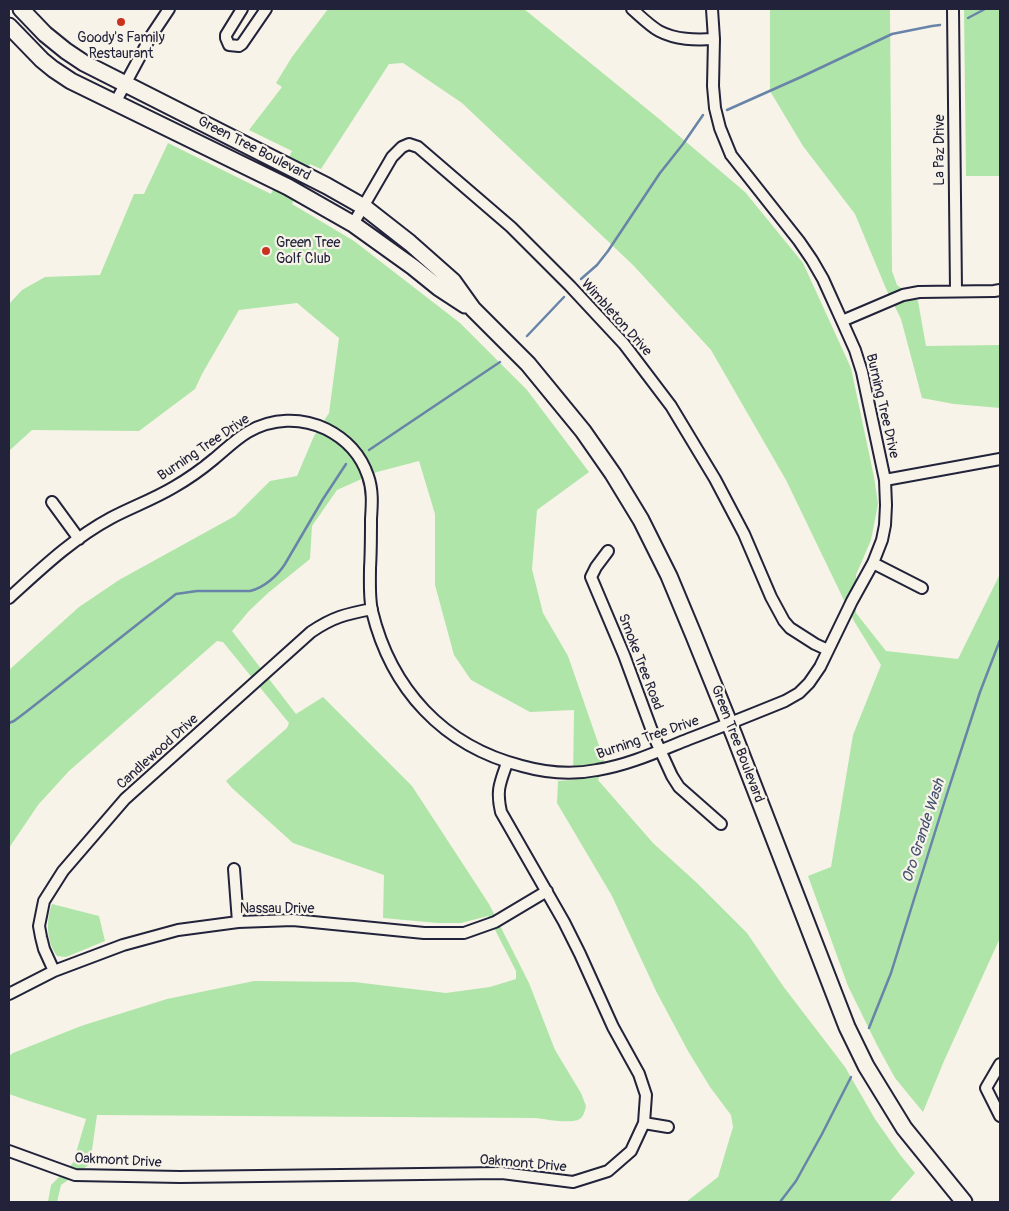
<!DOCTYPE html>
<html>
<head>
<meta charset="utf-8">
<style>
	body { margin:0 }
	#map { position:relative; width:1009px; height:1211px; overflow:hidden; background:#f7f3e8; font-family:Pangolin,sans-serif }
	canvas { display:block }
	.frame { position:absolute; inset:0; border:10px solid #22223b; pointer-events:none }
</style>
</head>
<body>
<div id="map">
<canvas width="1009" height="1211"></canvas>
<div class="frame"></div>
</div>
<script>
const ctx = document.querySelector('canvas').getContext('2d');
ctx.lineJoin = 'round';
function paint(path, color) { ctx.fillStyle = color; ctx.fill(path, 'evenodd'); }
function stroke(path, color, width, dash) { ctx.strokeStyle = color; ctx.lineWidth = width; ctx.lineCap = dash ? 'butt' : 'round'; ctx.setLineDash(dash || []); ctx.stroke(path); }
function label(font, color, halo, rows, align = 'center') {
  ctx.font = font + ' Pangolin,sans-serif'; ctx.lineWidth = 4.5; ctx.setLineDash([]); ctx.textBaseline = 'middle'; ctx.strokeStyle = halo; ctx.fillStyle = color; for (const [text, x, y, turn = 0] of rows) {
    ctx.save(); ctx.translate(x, y); ctx.rotate((+turn || 0) * Math.PI / 180); ctx.textAlign = isNaN(turn) ? turn : align; if (halo) ctx.strokeText(text, 0, 0); ctx.fillText(text, 0, 0); ctx.restore();
  }
}
const green = new Path2D(`
	M 328,9 L 524,9 L 658,118 L 745,192 L 803,263 L 851,368 L 874,477 L 878,504 L 871,540 L 856,575 L 856,613 L 886,651 L 958,659 L 1000,574 L 1000,938 L 944,1061 L 923,1112 L 895,1078 L 877,1045 L 848,986 L 808,876 L 831,867 L 853,735 L 881,665 L 854,621 L 786,480 L 711,350 L 633,265 L 462,103 L 403,63 L 389,64 L 321,169 L 310,164 L 292,204 L 354,241 L 460,323 L 527,390 L 589,472 L 537,510 L 532,569 L 543,613 L 568,656 L 604,760 L 598,780 L 653,843 L 697,883 L 747,933 L 783,986 L 845,1067 L 875,1119 L 901,1156 L 915,1173 L 889,1202 L 686,1202 L 718,1177 L 733,1127 L 731,1115 L 710,1087 L 688,1051 L 656,991 L 612,896 L 557,803 L 558,781 L 573,780 L 574,710 L 530,712 L 471,680 L 454,655 L 435,585 L 435,514 L 419,461 L 377,472 L 337,490 L 312,526 L 310,559 L 268,593 L 249,611 L 232,631 L 296,714 L 323,697 L 412,786 L 489,904 L 529,983 L 555,1050 L 581,1093 L 586,1106 C 585,1110 584,1115 581,1118 C 574,1125 545,1119 535,1118 L 97,1115 L 90,1164 L 61,1185 L 57,1202 L 48,1202 L 51,1185 L 73,1163 L 86,1119 L 29,1101 L 9,1094 L 9,1056 L 13,1053 L 81,1026 L 167,999 L 254,981 L 354,982 L 446,993 L 490,987 L 516,979 L 516,971 L 488,916 L 461,923 L 438,923 L 383,918 L 384,875 L 293,843 L 232,788 L 226,781 L 287,728 L 289,723 L 223,642 L 217,641 L 69,771 L 38,805 L 9,848 L 9,670 L 79,607 L 119,580 L 235,516 L 270,481 L 297,476 L 314,436 L 329,413 L 339,338 L 297,303 L 239,310 L 202,374 L 195,389 L 139,431 L 32,430 L 9,451 L 9,304 L 22,290 L 45,277 L 100,275 L 134,194 L 144,194 L 168,143 L 271,194 L 292,151 L 249,130 L 282,87 L 276,83 L 292,57 Z
	M 770,9 L 890,9 L 892,271 L 897,285 L 918,301 L 926,346 L 1000,345 L 1000,408 L 954,404 L 922,398 L 901,319 L 887,291 L 855,214 L 803,146 L 770,91 Z
	M 964,9 L 1000,9 L 1000,176 L 966,176 Z
	M 52,904 L 99,916 L 105,941 L 66,957 L 57,956 C 46,941 46,920 52,904 Z`);
const stream = new Path2D(`
	M 968,18 L 985,9
	M 727,110 L 801,77 L 892,34 L 932,26 L 940,25
	M 581,279 L 597,265 L 608,251 L 660,173 L 683,144 L 703,115
	M 527,336 L 564,297
	M 369,450 L 500,362
	M 9,723 L 14,721 L 26,712 L 176,594 L 197,591 L 250,591 C 264,588 278,575 285,564 L 323,499 L 346,464
	M 869,1028 L 891,973 L 945,800 L 980,692 L 1000,640
	M 780,1202 L 796,1181 L 822,1134 L 851,1077`);
const minor = new Path2D(`
	M 242,9 L 226,35 L 226,38 L 229,45 L 239,46 L 242,44 L 266,9
	M 632,9 C 640,16 650,26 659,31 C 676,40 695,40 714,39
	M 953,9 L 956,291
	M 115,103 L 151,36 L 169,9
	M 353,224 L 392,157 L 402,147 L 409,144 L 418,147 L 511,227 L 570,286 L 624,344 L 671,406 L 715,479 L 744,534 L 771,597 L 784,621 L 790,628 L 815,644 L 828,650
	M 842,321 L 903,295 L 919,292 L 994,291 L 1000,290
	M 885,480 L 1000,459
	M 52,502 L 79,539
	M 608,551 L 596,567 L 591,577 L 624,655 L 655,739 L 672,776 L 679,787 L 721,824
	M 873,563 L 922,588
	M 9,598 C 41,569 72,539 111,518 C 132,507 154,499 174,487 C 188,479 202,469 214,459 C 225,450 236,439 248,432 C 272,418 301,417 326,429 C 346,439 361,455 368,476 C 373,490 372,504 371,519 C 371,535 371,552 370,568 C 370,582 369,597 372,611 C 391,689 443,746 522,766 C 547,773 572,775 597,770 C 629,765 659,751 689,739 C 721,727 753,714 785,701 L 799,693 L 809,683 L 820,667 L 852,601 L 873,563 L 882,540 L 885,525 L 886,505 L 885,480 L 862,372 L 855,350 L 842,321 L 823,279 L 812,260 L 799,241 L 731,155 L 720,128 L 715,108 L 713,86 L 714,39 L 712,9
	M 234,869 L 238,922
	M 54,971 L 44,949 L 41,937 L 39,926 L 44,901 L 63,871 L 125,799 L 311,632 C 333,617 346,614 372,609
	M 9,994 L 54,971 L 123,945 L 178,930 L 238,922 L 293,920 L 424,933 L 464,933 L 495,922 L 547,891
	M 1000,1064 L 986,1088 L 1000,1116
	M 644,1123 L 668,1127
	M 9,1151 L 75,1175 L 180,1177 L 502,1173 L 573,1182 L 608,1171 L 631,1151 L 644,1123 L 646,1095 L 639,1074 L 613,1027 L 580,954 L 564,922 L 501,812 C 496,790 500,783 507,763`);
const primary = new Path2D(`
	M 21,9 L 45,34 L 66,51 L 84,63 L 327,186 L 364,207 L 410,243 L 453,281 L 473,309 L 528,364 L 583,431 L 613,474 L 641,520 L 669,576 L 694,636 L 734,735 L 847,1027 L 866,1066 L 904,1128 L 964,1202
	M 9,26 L 42,60 L 53,69 L 71,81 L 288,187 L 353,224 L 413,267 L 439,288 L 465,305`);
const markers = [
	[121,22,5,"#c8321e"],
	[266,251,5,"#c8321e"]
];
const poiNames = [
	["Goody's Family",121,38],
	["Restaurant",121,54],
	["Green Tree",276,243,"left"],
	["Golf Club",276,259,"left"]
];
const streetNames = [
	["Green Tree Boulevard",254,149,27],
	["La Paz Drive",940,150,-90],
	["Wimbleton Drive",616,318,48],
	["Burning Tree Drive",882,406,77],
	["Burning Tree Drive",204,448,-34],
	["Smoke Tree Road",640,662,69],
	["Burning Tree Drive",648,738,-19],
	["Green Tree Boulevard",737,744,69],
	["Candlewood Drive",158,752,-42],
	["Nassau Drive",277,909],
	["Oakmont Drive",118,1161,3],
	["Oakmont Drive",523,1164,5]
];
const waterNames = [
	["Oro Grande Wash",924,831,-72]
];
paint(green, '#afe5a8');
stroke(stream, '#6884a9', 2.5);
stroke(minor, '#22223b', 14);
stroke(primary, '#22223b', 19);
stroke(minor, '#f7f3e8', 10);
stroke(primary, '#f7f3e8', 15);
for (const [x, y, r, color] of markers) { const dot = new Path2D(); dot.arc(x, y, r, 0, 2 * Math.PI); ctx.fillStyle = color; ctx.fill(dot); stroke(dot, '#f7f3e8', 2); }
label('14px', '#22223b', '#f7f3e8', poiNames);
label('14px', '#22223b', '#f7f3e8', streetNames);
label('italic 15px', '#455372', '#f7f3e8', waterNames);
</script>
</body>
</html>
